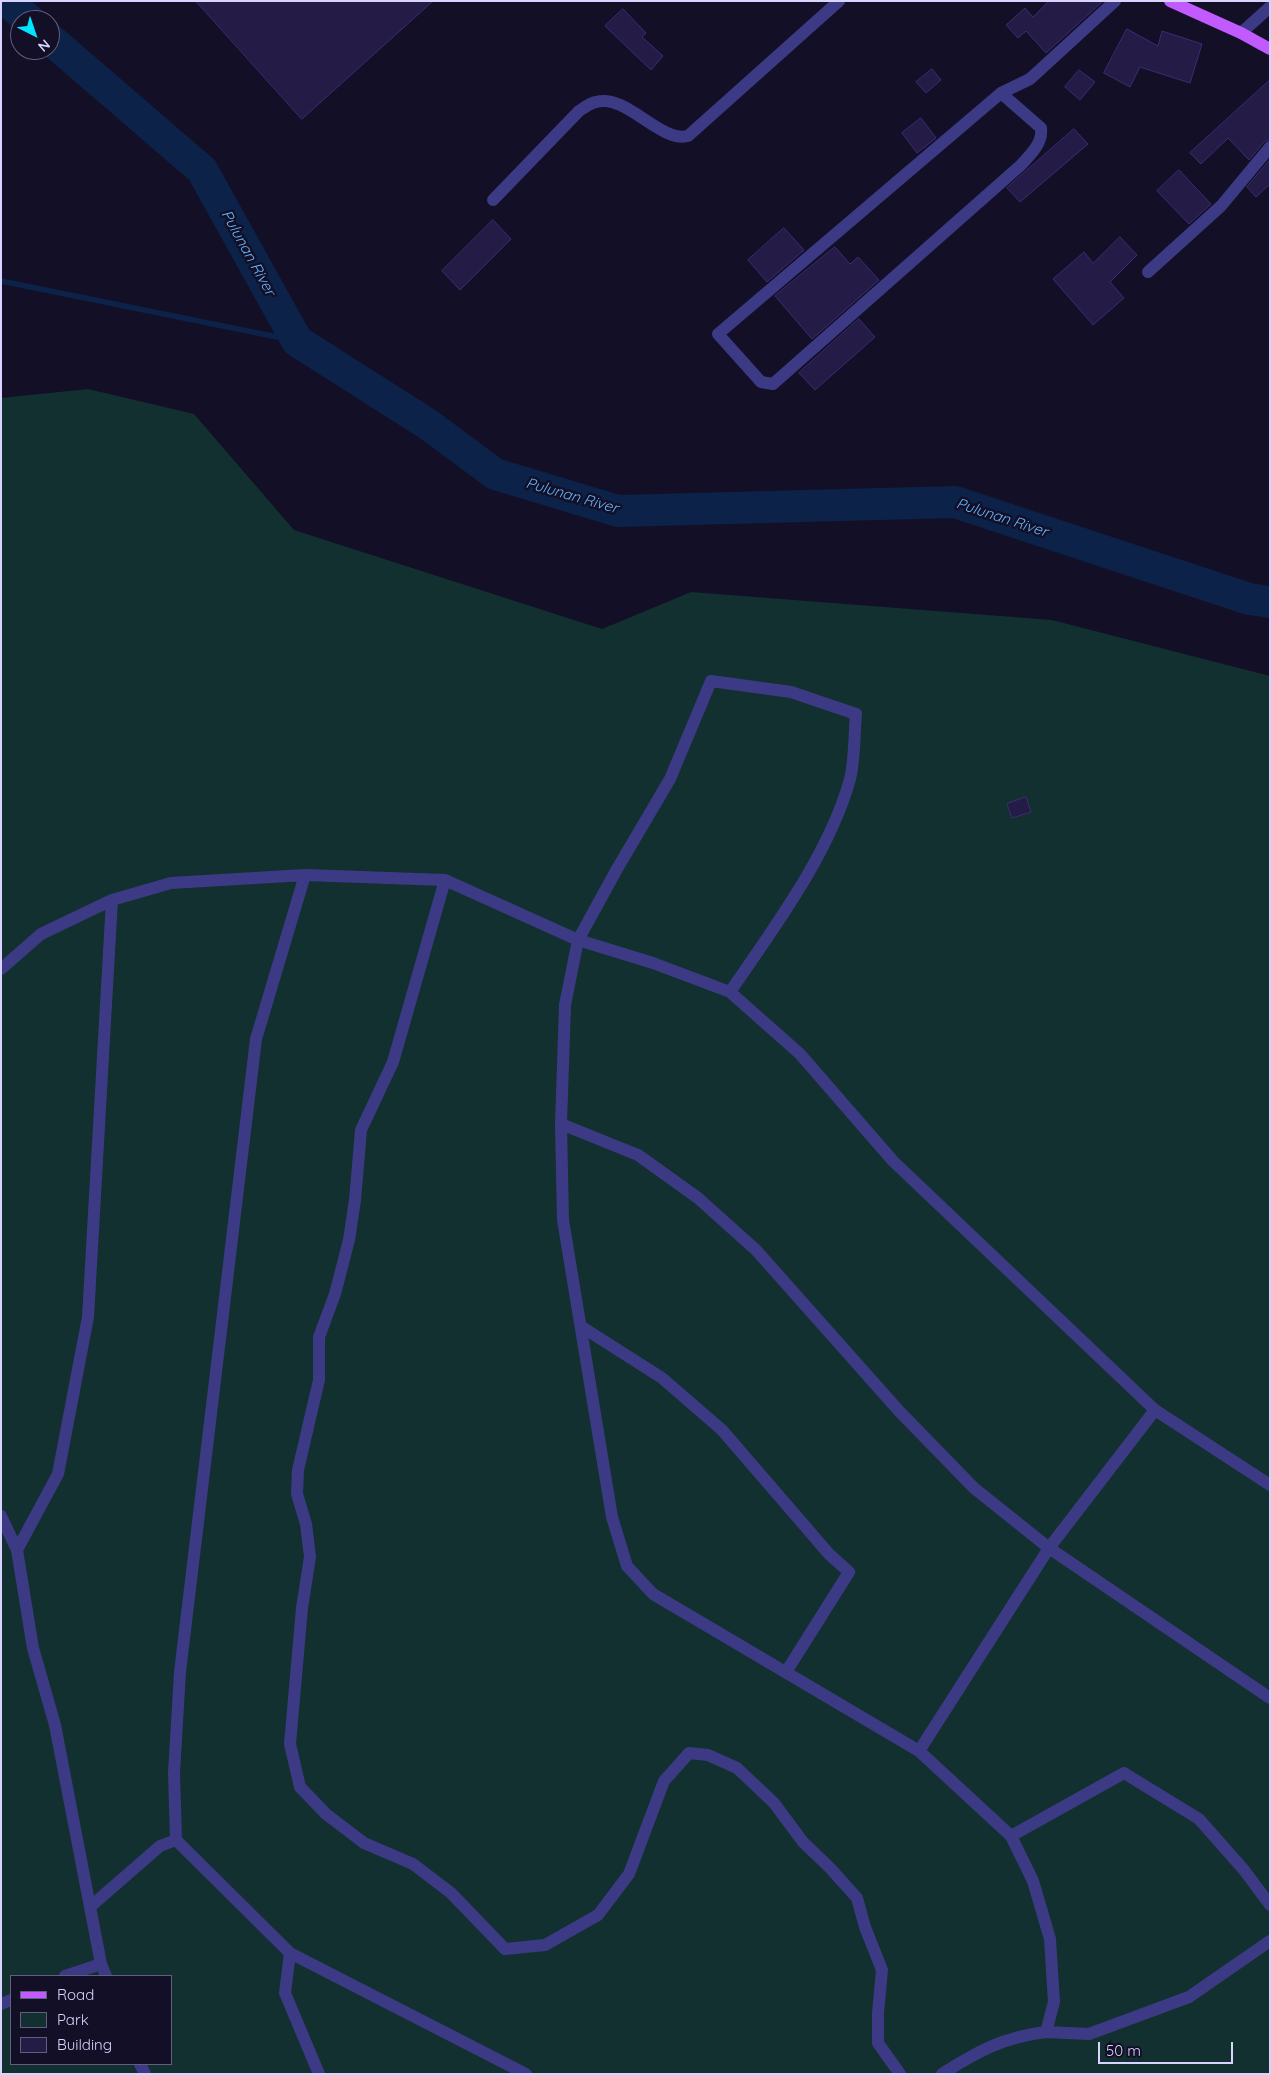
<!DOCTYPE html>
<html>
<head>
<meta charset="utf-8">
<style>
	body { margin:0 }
	#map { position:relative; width:1271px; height:2075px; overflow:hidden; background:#130f26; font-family:Quicksand,sans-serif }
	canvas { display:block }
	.frame { position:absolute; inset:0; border:2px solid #d9d4ff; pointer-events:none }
	.legend { position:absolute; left:10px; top:1975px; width:162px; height:90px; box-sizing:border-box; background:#130f26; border:1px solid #625e7d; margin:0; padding:6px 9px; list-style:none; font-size:15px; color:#d9d4ff }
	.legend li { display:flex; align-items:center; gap:10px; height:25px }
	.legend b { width:25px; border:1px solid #625e7d }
	.north { position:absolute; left:10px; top:10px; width:50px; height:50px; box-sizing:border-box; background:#130f26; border:1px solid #625e7d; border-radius:50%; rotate:139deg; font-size:14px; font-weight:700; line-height:20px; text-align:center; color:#d9d4ff }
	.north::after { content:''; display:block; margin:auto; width:18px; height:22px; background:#00e5ff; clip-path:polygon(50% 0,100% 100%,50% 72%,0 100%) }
	.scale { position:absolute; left:1098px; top:2042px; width:135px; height:22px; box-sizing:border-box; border:2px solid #d9d4ff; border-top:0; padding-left:6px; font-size:15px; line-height:18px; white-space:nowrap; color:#d9d4ff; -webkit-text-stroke:4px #130f26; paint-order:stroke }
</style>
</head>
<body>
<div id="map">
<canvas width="1271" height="2075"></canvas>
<div class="frame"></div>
<ul class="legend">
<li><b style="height:6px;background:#c25bff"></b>Road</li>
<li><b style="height:14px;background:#12302f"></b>Park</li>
<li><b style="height:14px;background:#241b47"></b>Building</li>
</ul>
<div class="north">N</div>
<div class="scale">50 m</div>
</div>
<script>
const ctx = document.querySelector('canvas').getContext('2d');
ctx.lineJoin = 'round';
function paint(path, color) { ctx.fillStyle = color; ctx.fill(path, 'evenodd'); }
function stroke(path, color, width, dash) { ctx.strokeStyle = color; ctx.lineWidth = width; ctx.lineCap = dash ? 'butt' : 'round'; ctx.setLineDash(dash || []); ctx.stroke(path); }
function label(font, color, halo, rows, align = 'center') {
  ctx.font = font + ' Quicksand,sans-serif'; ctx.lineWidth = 5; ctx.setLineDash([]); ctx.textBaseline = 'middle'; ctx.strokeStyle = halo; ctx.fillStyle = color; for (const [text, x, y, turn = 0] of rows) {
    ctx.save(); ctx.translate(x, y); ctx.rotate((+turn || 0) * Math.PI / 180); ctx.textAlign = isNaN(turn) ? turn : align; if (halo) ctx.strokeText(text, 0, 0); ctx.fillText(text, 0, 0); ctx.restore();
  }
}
const green = new Path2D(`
	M 88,389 L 194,414 L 294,530 L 602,629 L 691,592 L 1052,620 L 1270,676 L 1270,2074 L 1,2074 L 1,398 ZM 11,1976 L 171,1976 L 171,2064 L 11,2064 Z`);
const stream = new Path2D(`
	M 1,281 L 297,341`);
const river = new Path2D(`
	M 7,1 L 29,20
	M 50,39 L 202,170 L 297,341 L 429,425 L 495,474 L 618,511 L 955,502 L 1249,599 L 1270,602`);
const building = new Path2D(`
	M 196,1 L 433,1 L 302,119 Z
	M 1049,1 L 1103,1 L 1046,53 L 1026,31 L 1018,38 L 1006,25 L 1025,8 L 1033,17 Z
	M 623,9 L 646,33 L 642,37 L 663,56 L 651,70 L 605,26 Z
	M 1127,29 L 1158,46 L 1162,31 L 1202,44 L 1190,83 L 1140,67 L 1130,87 L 1104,73 Z
	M 932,69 L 941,80 L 926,93 L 916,82 Z
	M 1079,70 L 1095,82 L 1080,100 L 1065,87 Z
	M 1270,80 L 1270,139 L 1264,142 L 1249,160 L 1228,138 L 1201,164 L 1190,153 Z
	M 921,118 L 936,138 L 917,153 L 902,133 Z
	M 1074,129 L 1088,144 L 1020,202 L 1007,188 Z
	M 1270,160 L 1270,184 L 1256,197 L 1247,187 Z
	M 1179,170 L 1211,204 L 1189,224 L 1157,191 Z
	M 493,220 L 511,239 L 460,290 L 442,271 Z
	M 784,228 L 804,250 L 767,282 L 748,260 Z
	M 1120,237 L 1137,255 L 1110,282 L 1124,298 L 1093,325 L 1053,279 L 1084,252 L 1093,263 Z
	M 835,247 L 850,264 L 858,257 L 879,280 L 812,339 L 775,296 Z
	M 859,319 L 875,337 L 815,390 L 799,373 Z
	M 1026,797 L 1031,812 L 1012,818 L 1007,804 Z`);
const minor = new Path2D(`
	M 1241,33 L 1270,7
	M 1001,93 L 1041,128 C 1043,143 1031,154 1021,165 L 773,384 L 761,382 L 718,334 L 1001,93 L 1030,79 L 1115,1
	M 493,200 L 579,111 C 584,108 590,103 596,102 C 626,93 660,143 688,136 L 839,1
	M 1148,272 L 1221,206 L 1270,147
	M 305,875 L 256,1039 L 180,1672 L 174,1773 L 176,1840 L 290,1953 L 526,2074
	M 445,880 L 393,1062 L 361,1130 L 355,1200 L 349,1240 L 335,1294 L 319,1337 L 319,1380 L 298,1470 L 297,1494 L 306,1524 L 310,1557 L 302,1608 L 290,1744 L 300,1787 L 326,1814 L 364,1843 L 413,1864 L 451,1893 L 505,1949 L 545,1945 L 598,1915 L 629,1874 L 664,1781 L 689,1753 L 708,1755 L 737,1768 L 774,1803 L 803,1842 L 830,1868 L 857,1898 L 865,1927 L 882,1970 L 878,2013 L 878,2043 L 900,2074
	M 1,969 L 41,934 L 112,900 L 171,883 L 305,875 L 445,880 L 578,940 L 653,963 L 730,992 L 800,1054 L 893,1161 L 1155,1410 L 1270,1485
	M 730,992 C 773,929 830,853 850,779 C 855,759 854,735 856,714 L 791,692 L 711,681 L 670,779 L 617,869 L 578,940 L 565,1005 L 561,1124 L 563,1220 L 612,1517 L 627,1566 L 653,1594 L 919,1751 L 1011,1836 L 1033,1881 L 1050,1939 L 1054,2002 L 1046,2032 C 1004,2037 978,2051 942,2074
	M 561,1124 L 638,1155 L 698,1198 L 756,1250 L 899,1411 L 974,1488 L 1049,1548 L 1270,1698
	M 582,1327 L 662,1378 L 722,1430 L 829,1554 L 849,1572 L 786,1672
	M 1,1516 L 17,1550 L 33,1648 L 55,1725 L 101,1964 L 106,1976
	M 17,1550 L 58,1474 L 88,1317 L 112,900
	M 919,1751 L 1049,1548 L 1155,1410
	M 1011,1836 L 1124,1773 L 1199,1819 L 1244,1870 L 1270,1905
	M 90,1907 L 160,1846 L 176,1840
	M 290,1953 L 285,1993 L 319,2074
	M 65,1976 L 101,1964
	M 1,2004 L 11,2000
	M 1046,2032 L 1089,2034 L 1189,1997 L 1270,1941
	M 140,2064 L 145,2074`);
const major = new Path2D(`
	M 1170,1 L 1241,33 L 1270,49`);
const waterNames = [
	["Pulunan River",248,253,61],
	["Pulunan River",572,496,16],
	["Pulunan River",1002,518,18]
];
paint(green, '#12302f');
stroke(stream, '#0c2248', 5.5);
stroke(river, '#0c2248', 32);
paint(building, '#241b47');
stroke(building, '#3b2d73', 1);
stroke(minor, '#3d3a85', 12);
stroke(major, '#c25bff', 12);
label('italic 15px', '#62b6ff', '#130f26', waterNames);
</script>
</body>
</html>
